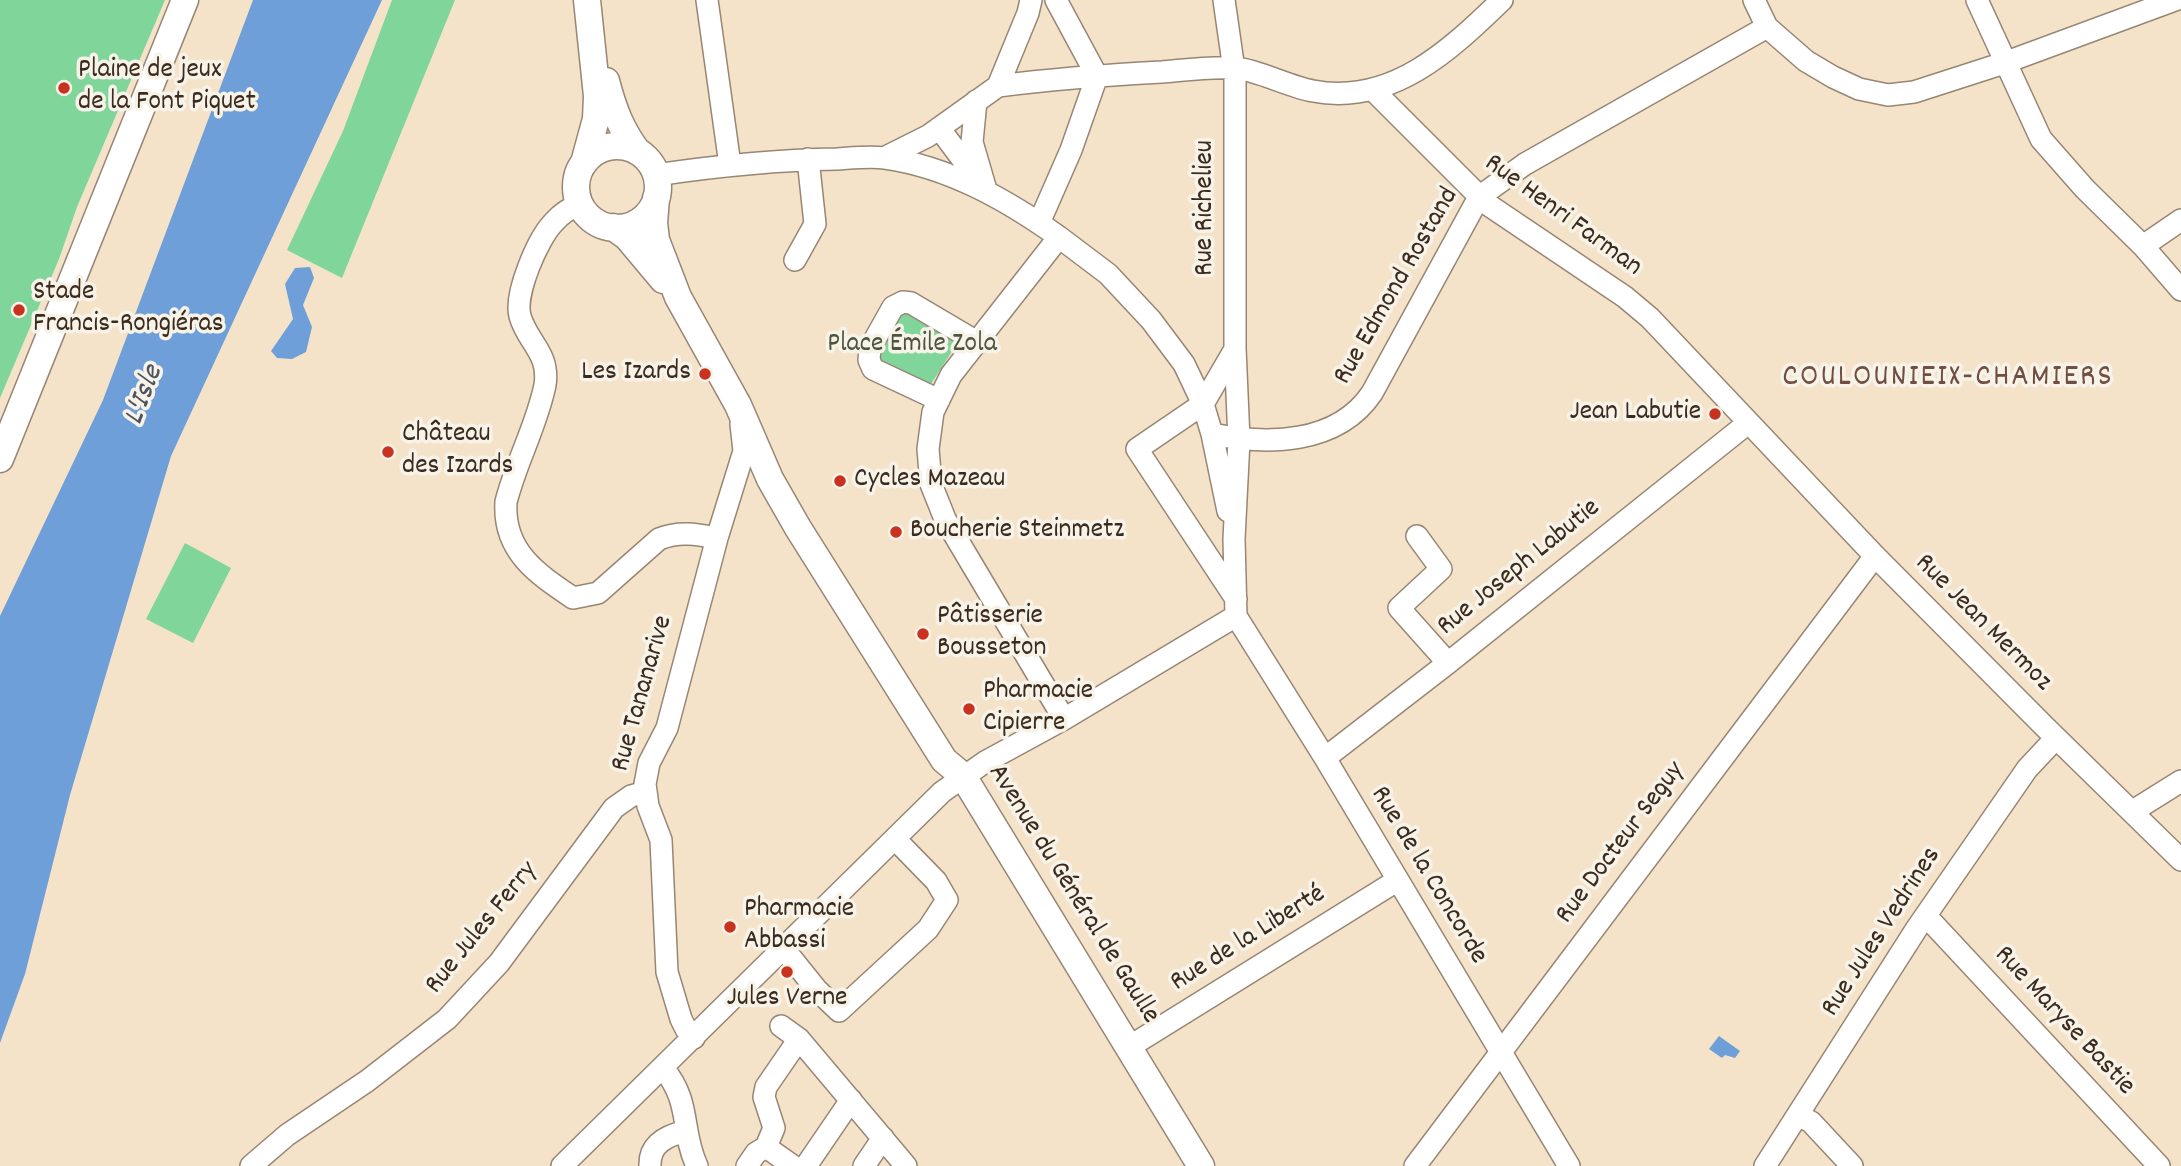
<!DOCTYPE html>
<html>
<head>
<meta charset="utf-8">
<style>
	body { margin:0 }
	canvas { display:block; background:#f4e2c9 }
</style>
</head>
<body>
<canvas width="2181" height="1166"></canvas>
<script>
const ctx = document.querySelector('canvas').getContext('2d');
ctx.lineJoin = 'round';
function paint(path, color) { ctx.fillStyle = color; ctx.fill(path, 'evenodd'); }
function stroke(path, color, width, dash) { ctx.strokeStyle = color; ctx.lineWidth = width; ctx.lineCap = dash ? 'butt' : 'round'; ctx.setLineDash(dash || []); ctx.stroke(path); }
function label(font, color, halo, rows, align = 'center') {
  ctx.font = font + ' Dekko,sans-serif'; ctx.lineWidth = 7; ctx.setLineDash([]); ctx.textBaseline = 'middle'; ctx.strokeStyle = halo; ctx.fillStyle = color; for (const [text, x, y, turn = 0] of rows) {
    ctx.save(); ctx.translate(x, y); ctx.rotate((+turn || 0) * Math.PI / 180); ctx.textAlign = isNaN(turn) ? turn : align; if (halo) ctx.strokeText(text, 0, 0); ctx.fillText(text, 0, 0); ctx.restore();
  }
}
const green = new Path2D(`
	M 0,0 L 165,0 L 77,207 L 59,259 L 0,398 Z
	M 392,0 L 455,0 L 342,278 L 287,250 L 343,131 Z
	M 912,311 L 960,339 L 929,387 L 884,365 L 876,359 L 891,315 Z
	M 185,543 L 231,568 L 193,643 L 146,619 Z`);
const water = new Path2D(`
	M 253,0 L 382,0 L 171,456 L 70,795 L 25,974 L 0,1043 L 0,616 L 103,400 Z
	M 310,267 L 314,278 L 303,305 L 312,327 L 306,352 L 292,359 L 277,358 L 271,351 L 293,319 L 285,284 L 295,268 Z
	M 1719,1036 L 1740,1051 L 1735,1058 L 1725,1055 L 1722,1058 L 1709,1049 Z`);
const minor = new Path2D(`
	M 707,0 L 730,165
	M 1224,0 L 1235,77 L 1235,348 L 1239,440 L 1234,539 L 1236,616 L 1325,758 L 1569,1166
	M 1754,0 L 1767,27 L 1806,61 L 1833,77 L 1859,89 L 1888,95 L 1914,92 L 2004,63 L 2175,0
	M 1977,0 L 2041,139 L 2085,189 L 2143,246 L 2181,290
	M 998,86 C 1053,79 1107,75 1162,72 C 1185,70 1209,67 1232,68 C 1254,68 1289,87 1313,91 C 1392,106 1450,50 1502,0
	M 1372,89 L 1487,204 L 1625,297 L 1650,318 L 1875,556 L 2045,727 L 2181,860
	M 976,101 L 972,142 L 986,190
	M 939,128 L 978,180
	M 884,158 L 928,136 L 998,86 L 1028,13 L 1031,0
	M 656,175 C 716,166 776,160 837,159 C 853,158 870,156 885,158 C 949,167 1007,200 1059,237 L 951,375 L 933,412 L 928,449 L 931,484 L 945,519 L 1064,719
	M 580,204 C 570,208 561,214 554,222 C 538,238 514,294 520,316 C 527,342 550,353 545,385 C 537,425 516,462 506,502 C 503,551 536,573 573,598 L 598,593 L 659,539 C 679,531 696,534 717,538
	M 1039,223 L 1071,150 L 1097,76 L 1056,0
	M 1059,237 L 1108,274 L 1151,320 L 1184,364 L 1203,404 L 1212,434 C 1267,445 1337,445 1372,393 L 1479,197 L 1525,164 L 1767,27
	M 2143,246 L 2181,220
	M 795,260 L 815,224 L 808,159
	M 1235,349 L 1203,404 L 1137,449 L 1236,599
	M 939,400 L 873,369 L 869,360 L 870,348 L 893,307 L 903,302 L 911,303 L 977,342
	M 1212,434 L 1228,511
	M 1417,536 L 1441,569 L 1399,608 L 1448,663
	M 1325,758 L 1448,663 L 1748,423
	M 2133,811 L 2181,781
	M 1926,916 L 2159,1166
	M 784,949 L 817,990 L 839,1011 L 928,929 L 947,900 L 936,881 L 895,839
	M 781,1026 L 799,1039
	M 694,1038 L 686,1029 L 681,1019 L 667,972 L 661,840 L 648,806 L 645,784 L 649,763 L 667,728 L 717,538 L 744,451 L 741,424
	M 1129,1047 L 1398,880
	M 663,1068 C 692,1103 680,1129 697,1166
	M 1798,1115 L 1811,1122 L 1852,1166
	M 766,1147 L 793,1166
	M 251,1166 L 287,1135 L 367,1081 L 447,1019 L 499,963 L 614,808 L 631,796 L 645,792
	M 562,1166 L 942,792 L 985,762 L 1064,719 L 1236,616
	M 650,1166 C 649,1143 668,1135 687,1131
	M 747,1166 L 756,1153 L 766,1147 L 774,1128 L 764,1097 L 766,1087 L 799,1039 L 906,1166
	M 806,1166 L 851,1100
	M 864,1166 L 883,1138
	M 1415,1166 L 1875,556
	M 1765,1166 L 1917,928 L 2027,769 L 2056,738`);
const major = new Path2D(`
	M 606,81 C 613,108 621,130 638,152
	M576 187a41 41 0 1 1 82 0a41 41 0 1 1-82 0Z
	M 584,163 L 596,119 L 597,96 L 587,0
	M 656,198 L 654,223 L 656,240 L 678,297 L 738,405 L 770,479 L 798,528 L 944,760 L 963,776 L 1201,1166
	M 613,227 L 627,237 L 663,280
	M 0,459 L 185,0`);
const markers = [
	[64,88,7,"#c8321e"],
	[19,310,7,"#c8321e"],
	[705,374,7,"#c8321e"],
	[1715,414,7,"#c8321e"],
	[388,452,7,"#c8321e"],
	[840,481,7,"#c8321e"],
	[896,532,7,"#c8321e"],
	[923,634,7,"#c8321e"],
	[969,709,7,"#c8321e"],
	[730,927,7,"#c8321e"],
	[787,972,7,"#c8321e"]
];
const poiNames = [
	["Plaine de jeux",78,72],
	["de la Font Piquet",78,104],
	["Stade",33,294],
	["Francis-Rongiéras",33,326],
	["Les Izards",691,374,"right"],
	["Jean Labutie",1701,414,"right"],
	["Château",402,436],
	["des Izards",402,468],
	["Cycles Mazeau",854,481],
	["Boucherie Steinmetz",910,532],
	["Pâtisserie",937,618],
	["Bousseton",937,650],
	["Pharmacie",983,693],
	["Cipierre",983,725],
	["Pharmacie",744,911],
	["Abbassi",744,943],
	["Jules Verne",787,1000,"center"]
];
const streetNames = [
	["Rue Richelieu",1207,208,-90],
	["Rue Henri Farman",1562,217,36],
	["Rue Edmond Rostand",1398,287,-60],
	["Rue Joseph Labutie",1520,569,-39],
	["Rue Jean Mermoz",1982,624,45],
	["Rue Tananarive",644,694,-74],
	["Rue Docteur Seguy",1622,844,-53],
	["Rue de la Concorde",1427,876,59],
	["Avenue du Général de Gaulle",1072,895,58],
	["Rue Jules Ferry",483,929,-51],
	["Rue Jules Vedrines",1883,933,-57],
	["Rue de la Liberté",1249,940,-32],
	["Rue Maryse Bastie",2063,1022,47]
];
const parkNames = [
	["Place Émile Zola",912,346]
];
const waterNames = [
	["L'Isle",146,396,-69]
];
const quarterNames = [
	["COULOUNIEIX-CHAMIERS",1948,380]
];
paint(green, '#80d69a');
paint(water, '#6e9fd8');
stroke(minor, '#988674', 24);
stroke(major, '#988674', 29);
stroke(minor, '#fff', 21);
stroke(major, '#fff', 26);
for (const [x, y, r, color] of markers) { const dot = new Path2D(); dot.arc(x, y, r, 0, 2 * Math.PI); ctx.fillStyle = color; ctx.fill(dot); stroke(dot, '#f7f3e8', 2.5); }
label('28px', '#3b2a1e', '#f7f3e8', poiNames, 'left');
label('28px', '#3b2a1e', '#f7f3e8', streetNames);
label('28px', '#4c553d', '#f7f3e8', parkNames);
label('italic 30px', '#4d535f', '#f7f3e8', waterNames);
ctx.letterSpacing = '2px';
label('32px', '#724e42', '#f7f3e8', quarterNames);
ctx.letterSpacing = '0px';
</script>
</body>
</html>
